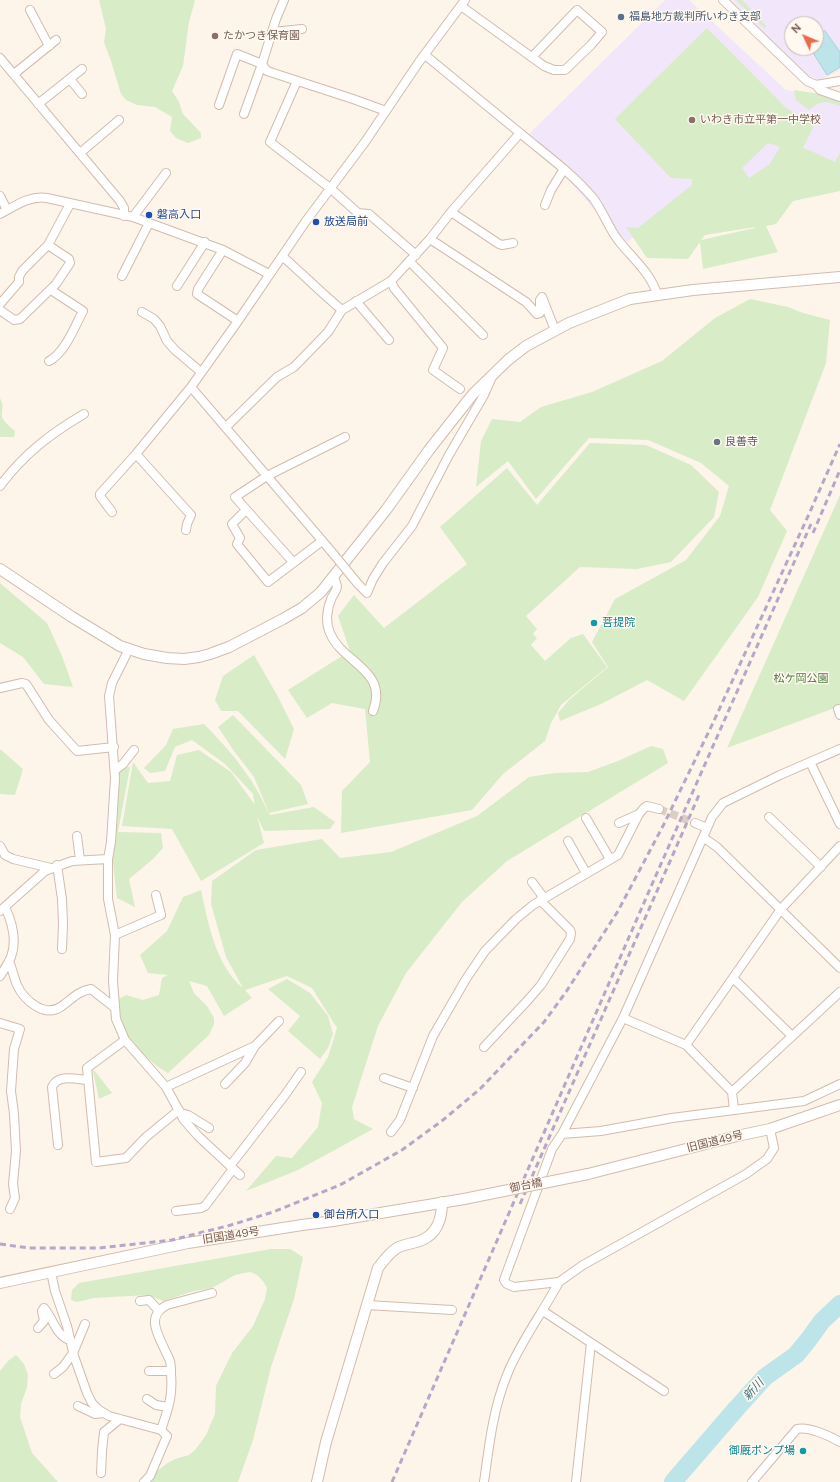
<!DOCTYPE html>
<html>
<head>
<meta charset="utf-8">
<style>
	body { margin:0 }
	#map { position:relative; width:840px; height:1482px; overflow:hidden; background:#fdf5ea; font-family:"DM Sans",sans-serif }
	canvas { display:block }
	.north { position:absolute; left:784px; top:16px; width:40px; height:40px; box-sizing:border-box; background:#fff9f1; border:1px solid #cab9af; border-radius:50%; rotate:314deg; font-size:11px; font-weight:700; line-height:16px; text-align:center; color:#7a5a4b }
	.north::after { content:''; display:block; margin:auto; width:14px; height:18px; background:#ea6a4c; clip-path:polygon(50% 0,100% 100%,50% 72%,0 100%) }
</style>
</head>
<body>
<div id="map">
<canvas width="840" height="1482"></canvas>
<div class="north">N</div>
</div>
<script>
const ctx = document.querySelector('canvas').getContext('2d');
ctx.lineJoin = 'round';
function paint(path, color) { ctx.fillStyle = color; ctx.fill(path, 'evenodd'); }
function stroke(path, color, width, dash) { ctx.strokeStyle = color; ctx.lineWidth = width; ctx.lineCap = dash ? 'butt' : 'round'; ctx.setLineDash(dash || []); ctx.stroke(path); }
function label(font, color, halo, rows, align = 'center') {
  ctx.font = font + ' "DM Sans","Noto Sans JP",sans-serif'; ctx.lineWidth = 3; ctx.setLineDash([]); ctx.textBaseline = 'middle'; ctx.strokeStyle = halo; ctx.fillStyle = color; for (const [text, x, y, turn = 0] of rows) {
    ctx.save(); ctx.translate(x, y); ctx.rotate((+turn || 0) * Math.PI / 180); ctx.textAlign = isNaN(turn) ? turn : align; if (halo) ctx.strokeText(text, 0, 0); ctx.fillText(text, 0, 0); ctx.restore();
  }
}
const education = new Path2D(`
	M 665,0 L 689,0 L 786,90 L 840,100 L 840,166 L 678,206 L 624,244 L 566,177 L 522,141 Z
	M 732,0 L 840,0 L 840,70 L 820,80 L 804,74 ZM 792,24 L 816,24 L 816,48 L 792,48 Z`);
const green = new Path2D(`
	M 99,0 L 195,0 L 189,22 L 183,66 L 172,91 L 179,102 L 183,114 L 201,133 L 201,138 L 188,143 L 176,138 L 170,131 L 172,117 L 155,107 L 137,105 L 126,100 L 121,94 L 111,61 L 104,42 L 106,29 Z
	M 736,0 L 742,0 L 766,26 L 765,29 Z
	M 707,28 L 786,108 L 815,123 L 803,148 L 811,151 L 835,162 L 840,153 L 840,191 L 793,201 L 776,224 L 766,226 L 778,252 L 703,269 L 700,242 L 688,259 L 647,258 L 626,227 L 638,228 L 692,185 L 692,179 L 671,178 L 615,119 ZM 768,143 L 780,147 L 770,164 L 749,178 L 742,168 ZM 755,227 L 755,228 L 701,240 L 705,235 Z
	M 794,90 L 840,97 L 840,106 C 826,101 821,100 809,110 L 796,100 Z
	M 750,299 L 788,307 L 803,313 L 830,320 L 826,363 L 770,510 L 787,531 L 758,597 L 684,701 L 647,680 L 601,704 L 560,721 L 558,713 L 569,700 L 608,667 L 592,642 L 615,599 L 686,560 L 720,516 L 729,486 L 701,463 L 648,440 L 589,438 L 536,499 L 508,461 L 476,487 L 481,441 L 492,419 L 520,422 L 541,407 L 592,392 L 662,361 L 715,318 Z
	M 0,398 C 5,408 1,409 2,417 C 4,422 11,428 15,431 L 14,437 L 0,437 Z
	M 590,443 L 646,445 L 691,465 L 719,492 L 714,517 L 671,562 L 637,569 L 580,567 L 526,616 L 537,629 L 533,634 L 537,638 L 531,645 L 545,661 L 571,638 L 583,634 L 607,667 L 561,705 L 551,723 L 545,741 L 503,774 L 472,810 L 341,833 L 342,791 L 370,762 L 365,709 L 332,703 L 307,718 L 288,690 L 350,651 L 338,616 L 354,595 L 384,628 L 467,564 L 440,527 L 507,468 L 537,505 Z
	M 840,495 L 840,706 L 727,748 Z
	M 0,583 L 47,623 L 62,656 L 73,687 L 44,684 L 23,657 L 0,643 Z
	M 254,655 L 277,695 L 294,729 L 285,759 L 238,711 L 221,711 L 215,700 L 223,676 Z
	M 233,715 L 301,785 L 308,804 L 269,813 L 254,777 L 234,751 L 218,727 Z
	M 204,724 C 224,744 243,766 257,790 C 262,798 265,807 270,815 L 314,807 L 335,822 L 330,829 L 264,831 L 257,816 L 264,843 L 201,881 L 172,829 L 122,826 L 133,762 L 148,783 L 170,781 L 177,755 L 199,750 L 231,772 L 255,805 L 253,794 L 225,764 L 192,740 L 175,747 L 165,771 L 150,773 L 144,768 L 166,745 L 173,729 Z
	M 651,746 L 663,749 L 668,763 L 507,861 L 462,902 L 406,973 L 378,1026 L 352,1107 L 354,1119 L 373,1129 L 298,1170 L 246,1191 L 276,1156 L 292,1158 L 318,1127 L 322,1103 L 312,1082 L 328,1057 L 337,1028 L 312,988 L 287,976 L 245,990 L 252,998 L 224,1016 L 207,986 L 189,981 L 194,993 L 207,1006 L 214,1018 L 214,1024 L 209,1035 L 168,1073 C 154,1066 126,1040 122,1024 C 120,1016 120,1007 119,999 L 126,995 L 143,1000 L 159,995 L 162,978 L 168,975 L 148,973 L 140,955 L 167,931 L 183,897 L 201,890 C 208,923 216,966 243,988 L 226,957 L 211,904 L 212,881 L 256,850 L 322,839 L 340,858 L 391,852 L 477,816 L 529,777 L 555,773 L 588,772 L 618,761 Z
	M 0,749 L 23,769 L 15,795 L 0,794 Z
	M 130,767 L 118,832 L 161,833 L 163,848 L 153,859 L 129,879 L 135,907 L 117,898 L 111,845 L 119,768 Z
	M 287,979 L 310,993 L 328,1016 L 333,1034 L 328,1048 L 320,1059 L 288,1031 L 300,1016 L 268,989 Z
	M 94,1070 L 112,1093 L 99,1099 L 93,1071 Z
	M 271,1249 L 290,1249 L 303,1257 L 294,1299 L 271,1367 L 253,1440 L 238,1482 L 144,1482 L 166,1464 L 175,1459 L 189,1455 L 196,1449 L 206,1435 L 215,1414 L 216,1386 L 232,1353 L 253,1326 L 265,1299 L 267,1288 L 263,1281 L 257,1275 L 250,1272 L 244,1273 L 235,1275 L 212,1288 L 194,1291 L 163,1301 L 148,1295 L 94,1298 L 77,1302 L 71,1300 L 72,1290 L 79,1283 Z
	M 16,1355 L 24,1364 L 28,1375 L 27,1387 L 21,1404 L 20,1417 L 32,1453 L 58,1482 L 0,1482 L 0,1371 L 8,1361 Z`);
const water = new Path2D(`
	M 825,31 L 840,52 L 840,67 L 827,75 L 810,48 L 816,48 L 816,37 Z`);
const river = new Path2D(`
	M 673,1482 L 736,1409 L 765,1377 L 796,1355 L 809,1339 L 822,1321 L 840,1304`);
const minorTunnel = new Path2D(`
	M 659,809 L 695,823`);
const minor = new Path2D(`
	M 723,0 L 807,81 L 816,85 L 840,81
	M 461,6 L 544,66 L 554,70 L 565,70 L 591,45 L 602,32 L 577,10 L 532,57
	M 30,10 L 49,46
	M 272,32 L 302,29
	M 425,55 L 520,133
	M 0,58 L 120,201 L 124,208 L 124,216
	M 14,74 L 56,40
	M 70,79 L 82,94
	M 297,81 L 270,142 L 330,188 L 358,213 L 369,214 L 416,255
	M 816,85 L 820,90 L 840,97
	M 38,104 L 82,69
	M 219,105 L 237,54 L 262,64 L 267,71 L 353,99 L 386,111
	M 244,114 L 262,64 L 276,19 L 284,0
	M 80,153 L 119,120
	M 0,196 L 7,210
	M 545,205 L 551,190 L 564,169
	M 451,212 L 520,133 C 545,154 572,173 593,198 C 603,211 608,227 618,240 C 632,258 650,272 657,294
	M 0,214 C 15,206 30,195 47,198 L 133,217 L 223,250 L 269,274
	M 133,217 L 166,173
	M 430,239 L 526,302 L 537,314 L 540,313 L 540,300 L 542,297 L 555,330
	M 223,250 L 198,289 L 197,294 L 238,321
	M 282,256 C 303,274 321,293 342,310
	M 409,261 L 483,335
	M 122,276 L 149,223
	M 391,281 L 394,288 L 443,348 L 433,370 L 460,389
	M 177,286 L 205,242
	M 356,301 L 389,340
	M 0,304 L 19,282 L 19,277 L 22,271 L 48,245 L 70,204
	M 0,310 L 14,320 L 20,319 L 56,284 L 70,263 L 69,259 L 48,245
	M 142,312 L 154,319 L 160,326 L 167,341 L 175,350 L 201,372
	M 49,361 C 65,353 75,326 83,311 L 51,290
	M 226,427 L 277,377 L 294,367 L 328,332 L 342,310 L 391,281 L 430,239 L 451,212 L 499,244 L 502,245 L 513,243
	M 136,454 L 190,514 L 191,515 L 187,524 L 186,530
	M 0,486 C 24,454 50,434 84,414
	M 246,510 L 232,524 L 240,538 L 237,544 L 268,582 L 322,541
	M 112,512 L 100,496 L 100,494 L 136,454 L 191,387
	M 331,551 L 191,387 L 238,321 L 306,221 L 365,142 L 419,62 L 465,0
	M 293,562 L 235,497 L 267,476 L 345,437
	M 334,577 C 335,580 336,583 337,586 C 337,589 334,594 332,597 C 327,608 325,622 330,633 C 342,663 389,670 373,711
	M 358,584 L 367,593 L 373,579 L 383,563 L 412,526 L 449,455 L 484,395 L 492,377
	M 0,688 L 22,683 L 26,684 L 49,720 L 77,751 L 114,747
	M 838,709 L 840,715
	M 810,762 L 840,824
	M 115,770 L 123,764 L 134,750
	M 769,817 L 821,867
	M 586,818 L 610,859
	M 619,823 L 639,814
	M 695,823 L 707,828
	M 77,836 L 80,860
	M 704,838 L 717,847 L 840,968
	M 568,841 L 586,873
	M 0,846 L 5,855 L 13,859 L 51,868
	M 108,859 L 111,842 L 115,778 L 109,696 L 112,683 L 129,649
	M 57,865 L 62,899 L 63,924 L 62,949
	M 532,882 L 544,898
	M 0,911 L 45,871 L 72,861 L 108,859 L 108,899 L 115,935 L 113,981 L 116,1019 L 125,1040 L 166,1087 L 184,1120 L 198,1136 L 240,1175
	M 115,935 L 161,915 L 156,895
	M 9,961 C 12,969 14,977 17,985 C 24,1000 45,1019 62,1006 C 71,1000 78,991 91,989 L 114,1007
	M 0,976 C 4,970 8,964 11,957 C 17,941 12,922 5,907
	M 733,978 L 792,1036
	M 623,1018 L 686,1045 L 732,1092 L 734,1110
	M 0,1023 L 20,1029 L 14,1049 L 11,1091 L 14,1114 L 16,1151 L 13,1184 L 15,1198 L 10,1209
	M 125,1040 L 87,1068 L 96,1162 L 126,1158 L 146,1137 L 179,1110
	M 686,1045 L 781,909 L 840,846
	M 484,1047 L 528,1000 L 541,985 L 570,939 L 571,933 L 570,930 L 540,900
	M 384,1078 L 413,1088
	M 225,1084 L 245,1063 L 255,1046
	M 166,1087 L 255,1046 L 279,1021
	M 732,1092 L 840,992
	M 181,1113 L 188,1115 L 209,1128
	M 770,1129 L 774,1148 L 767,1159 L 746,1174 L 583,1265 L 559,1282 L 514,1287 L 507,1284 L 504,1280 L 552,1149 L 562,1134 L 601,1131 L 672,1118 L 804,1101 L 840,1084
	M 391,1132 L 400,1120 L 433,1036 L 466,979 L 485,951 L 516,919 L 533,905 L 618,855 L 639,814 L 644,808 L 647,806 L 659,809
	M 562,1134 L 623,1018 L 712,817 L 723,803 L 780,775 L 840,749
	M 58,1145 L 52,1087 C 58,1074 75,1079 87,1080
	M 230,1166 L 285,1095 L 301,1072
	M 176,1211 L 201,1208 L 205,1206 L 233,1169
	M 51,1272 L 55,1291 L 67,1326 L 74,1356 L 87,1393 L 92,1403 L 99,1410 L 109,1416 L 161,1430 L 167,1436 L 150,1476 L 144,1482
	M 140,1301 L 149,1300 L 159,1311
	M 367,1305 L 452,1310
	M 543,1311 L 664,1391
	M 38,1328 L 44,1321 L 42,1311 L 44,1308 C 53,1318 56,1336 70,1340
	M 149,1371 L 171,1371
	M 54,1374 L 63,1367 L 73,1353 L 85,1324
	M 147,1399 L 156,1405 L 168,1407
	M 78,1406 L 95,1414 L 104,1413
	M 161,1430 C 168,1409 173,1397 171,1374 C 171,1370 171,1365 170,1361 C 166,1351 154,1331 155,1321 C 155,1314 161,1308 167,1305 L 212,1293
	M 101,1473 L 102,1451 L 104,1432 L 120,1419
	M 484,1482 C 489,1446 493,1409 507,1375 C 519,1344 543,1312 559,1282
	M 576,1482 L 591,1343
	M 752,1482 L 797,1429 C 808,1426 830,1436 840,1442`);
const tertiary = new Path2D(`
	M 0,569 L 72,617 L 120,646 L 144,654 L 167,658 L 184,659 L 199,657 L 210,654 L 229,647 L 283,619 L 302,608 L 321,592 L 386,510 L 429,450 L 473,394 L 508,360 L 526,346 L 569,323 L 630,299 L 693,290 L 840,277
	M 588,1174 L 737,1136 L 770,1129 L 840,1105
	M 0,1283 L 188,1243 L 302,1225 L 333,1221 L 464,1199
	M 317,1482 L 326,1442 L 378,1268 C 384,1260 389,1253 397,1248 C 405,1243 416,1244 424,1239 C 438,1232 442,1217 442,1202`);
const rail = new Path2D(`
	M 813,533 L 840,470
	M 520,1204 L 699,795
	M 0,1244 L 29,1248 L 99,1248 L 172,1240 L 231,1225 L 273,1212 L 340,1185 L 402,1150 L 443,1120 L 480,1089 L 544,1022 L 566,992 L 618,911 L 664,824 L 712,725 L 809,514 L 840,444
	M 392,1482 L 653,882 L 811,524`);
const minorBridge = new Path2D(`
	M 331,551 L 358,584`);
const tertiaryBridge = new Path2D(`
	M 464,1199 L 588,1174`);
const markers = [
	[621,17,4,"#5c6f8a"],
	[215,36,4,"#8d6e63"],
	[692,120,4,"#8d6e63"],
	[149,215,4,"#1a4fb4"],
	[316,222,4,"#1a4fb4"],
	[717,442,4,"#6b7280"],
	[594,623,4,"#0f9aa8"],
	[316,1215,4,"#1a4fb4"],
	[803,1451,4,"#0f9aa8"]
];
const serviceNames = [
	["福島地方裁判所いわき支部",629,17]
];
const educationNames = [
	["たかつき保育園",223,36],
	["いわき市立平第一中学校",700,120]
];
const transitNames = [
	["磐高入口",157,215],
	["放送局前",324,222],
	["御台所入口",324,1215]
];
const worshipNames = [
	["良善寺",725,442]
];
const cultureNames = [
	["菩提院",602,623],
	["御厩ポンプ場",795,1451,"right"]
];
const parkNames = [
	["松ケ岡公園",801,679]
];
const streetNames = [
	["旧国道49号",715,1142,-14],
	["御台橋",526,1186,-11],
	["旧国道49号",231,1236,-9]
];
const waterNames = [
	["新川",754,1390,-48]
];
paint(education, '#f2e6fa');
paint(green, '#d7ecc7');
paint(water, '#bde4e8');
stroke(water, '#a3d4db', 1);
stroke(river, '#bde4e8', 18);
stroke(minorTunnel, '#dccec2', 8, [8, 4]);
stroke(minor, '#d1bcae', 10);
stroke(tertiary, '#d1bcae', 12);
stroke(minor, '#fff', 8);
stroke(tertiary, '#fff', 10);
stroke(rail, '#b8a6c9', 3, [6, 4]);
stroke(minorBridge, '#d1bcae', 10, []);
stroke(tertiaryBridge, '#d1bcae', 12, []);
stroke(minorBridge, '#fff', 8);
stroke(tertiaryBridge, '#fff', 10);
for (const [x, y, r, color] of markers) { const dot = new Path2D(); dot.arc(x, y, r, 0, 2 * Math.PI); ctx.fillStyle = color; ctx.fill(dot); stroke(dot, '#fff9f1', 1.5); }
label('11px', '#4e5e75', '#fff9f1', serviceNames, 'left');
label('11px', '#785e54', '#fff9f1', educationNames, 'left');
label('11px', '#164399', '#fff9f1', transitNames, 'left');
label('11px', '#5b616d', '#fff9f1', worshipNames, 'left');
label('11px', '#0d838f', '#fff9f1', cultureNames, 'left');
label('11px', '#527a40', '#fff9f1', parkNames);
label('11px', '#7a5a4b', '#fff9f1', streetNames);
label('italic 12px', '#3e767f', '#fff9f1', waterNames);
</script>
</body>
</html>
